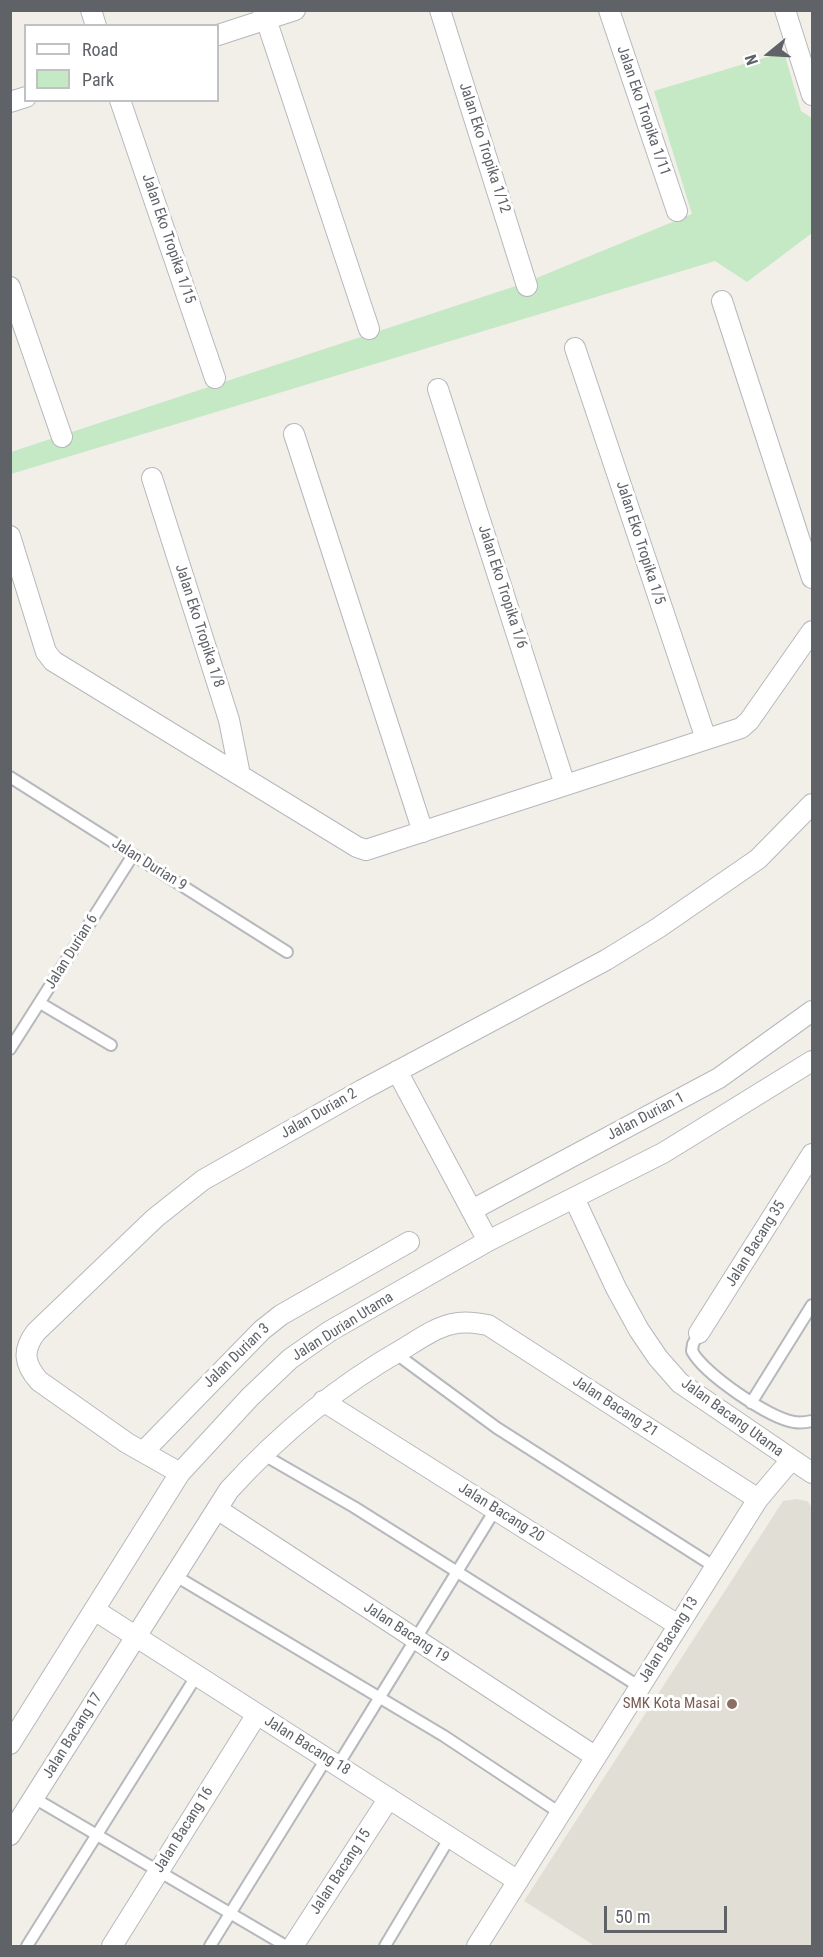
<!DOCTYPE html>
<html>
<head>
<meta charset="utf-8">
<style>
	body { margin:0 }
	#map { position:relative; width:823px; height:1957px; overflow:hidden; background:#f1efe8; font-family:"Roboto Condensed",sans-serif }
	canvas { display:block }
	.frame { position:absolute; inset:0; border:12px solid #5f6368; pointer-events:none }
	.legend { position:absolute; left:24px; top:24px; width:195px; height:78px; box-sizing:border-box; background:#fff; border:2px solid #bfc1c3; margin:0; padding:8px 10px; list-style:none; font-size:18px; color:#5f6368 }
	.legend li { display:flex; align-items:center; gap:12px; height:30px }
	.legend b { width:30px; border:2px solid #bfc1c3 }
	.north { position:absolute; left:739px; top:24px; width:60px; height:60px; -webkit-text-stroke:4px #fff; paint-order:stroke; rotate:252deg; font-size:16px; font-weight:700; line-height:24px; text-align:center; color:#5f6368 }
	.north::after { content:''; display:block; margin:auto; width:21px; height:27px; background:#5f6368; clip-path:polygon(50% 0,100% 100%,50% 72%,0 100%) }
	.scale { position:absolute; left:604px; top:1906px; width:123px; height:27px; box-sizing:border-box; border:3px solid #5f6368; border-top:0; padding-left:8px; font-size:18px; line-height:21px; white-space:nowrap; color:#5f6368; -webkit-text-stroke:4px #fff; paint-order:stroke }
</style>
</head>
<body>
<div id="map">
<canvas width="823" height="1957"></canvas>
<div class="frame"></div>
<ul class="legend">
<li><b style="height:8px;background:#fff"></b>Road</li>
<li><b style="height:16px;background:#c5e8c5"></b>Park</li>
</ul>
<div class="north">N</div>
<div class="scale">50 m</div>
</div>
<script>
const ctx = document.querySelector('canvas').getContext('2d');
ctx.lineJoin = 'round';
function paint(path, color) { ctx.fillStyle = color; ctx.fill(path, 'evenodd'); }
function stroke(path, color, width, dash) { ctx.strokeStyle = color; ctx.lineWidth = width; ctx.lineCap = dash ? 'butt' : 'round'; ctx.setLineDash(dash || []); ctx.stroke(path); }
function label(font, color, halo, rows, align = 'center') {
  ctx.font = font + ' "Roboto Condensed",sans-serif'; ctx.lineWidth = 6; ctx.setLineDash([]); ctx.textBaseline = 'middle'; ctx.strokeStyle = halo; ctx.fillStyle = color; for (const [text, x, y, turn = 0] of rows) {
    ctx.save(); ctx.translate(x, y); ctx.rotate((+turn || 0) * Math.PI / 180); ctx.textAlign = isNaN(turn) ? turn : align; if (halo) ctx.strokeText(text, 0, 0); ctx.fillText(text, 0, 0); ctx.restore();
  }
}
const education = new Path2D(`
	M 797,1499 L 807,1501 L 812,1507 L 812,1946 L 595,1946 L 524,1901 L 783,1501 Z`);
const green = new Path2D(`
	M 784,52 L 801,111 L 812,118 L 812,233 L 747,282 L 715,261 L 11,474 L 11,452 L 522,284 L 692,214 L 654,91 Z`);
const lane = new Path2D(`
	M 10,777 L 287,952
	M 40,1003 L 111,1045
	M 10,1049 L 133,855
	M 699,1333 L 693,1344 L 692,1351 C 704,1374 769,1418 794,1422 C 800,1423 807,1422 812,1421
	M 395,1353 L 497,1428 L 715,1567
	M 751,1403 L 812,1305
	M 262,1454 L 354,1507 L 640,1687
	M 174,1575 L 444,1736 L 560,1813
	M 338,1765 L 495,1510
	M 34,1798 L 286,1946
	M 27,1946 L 197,1675
	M 210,1946 L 326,1759
	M 385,1946 L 450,1837`);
const street = new Path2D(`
	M 91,10 L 96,26
	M 263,10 L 369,329
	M 440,10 L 527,286
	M 609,10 L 677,211
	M 785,10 L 812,95
	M 218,35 L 295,10
	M 120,100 L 215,378
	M 10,102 L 26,97
	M 10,287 L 62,437
	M 722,301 L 812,578
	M 575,348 L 706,739
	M 438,389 L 565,785
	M 294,434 L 423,832
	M 152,478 L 229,720 L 240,775
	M 10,536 L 46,652 L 53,661 L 357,847 L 366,850 L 741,728 L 749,721 L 812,631
	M 397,1071 L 488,1241
	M 574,1198 L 616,1288 L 639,1330 L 658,1358 L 680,1383 L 812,1473
	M 472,1210 L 719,1078 L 812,1011
	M 699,1333 L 812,1154
	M 323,1401 L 678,1625
	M 143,1452 L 262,1330 L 281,1315 L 409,1242
	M 180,1473 L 127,1443 L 39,1381 C 24,1364 22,1350 36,1332 L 155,1218 L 203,1180 L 362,1090 L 606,960 L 658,928 L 758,859 L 812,804
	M 217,1509 L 596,1757
	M 96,1611 L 518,1881
	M 10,1744 L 180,1473 L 250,1397 L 290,1359 L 330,1331 L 488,1241 L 663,1153 L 812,1061
	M 10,1835 L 229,1490 C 280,1434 336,1387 403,1349 C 418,1340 434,1328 452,1324 C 464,1321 476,1323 488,1325 L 758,1499
	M 112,1946 L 257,1714
	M 293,1946 L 389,1798
	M 477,1946 L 758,1499 L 791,1460`);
const markers = [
	[732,1704,6,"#8d6e63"]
];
const streetNames = [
	["Jalan Eko Tropika 1/11",643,111,71],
	["Jalan Eko Tropika 1/12",484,148,72],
	["Jalan Eko Tropika 1/15",168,239,71],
	["Jalan Eko Tropika 1/5",640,543,72],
	["Jalan Eko Tropika 1/6",502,587,72],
	["Jalan Eko Tropika 1/8",199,626,72],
	["Jalan Durian 9",149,865,32],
	["Jalan Durian 6",72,952,-58],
	["Jalan Durian 2",319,1114,-30],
	["Jalan Durian 1",646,1117,-28],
	["Jalan Bacang 35",756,1244,-58],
	["Jalan Durian Utama",343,1327,-32],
	["Jalan Durian 3",237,1356,-44],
	["Jalan Bacang 21",615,1407,33],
	["Jalan Bacang Utama",732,1418,36],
	["Jalan Bacang 20",501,1513,32],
	["Jalan Bacang 19",406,1633,33],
	["Jalan Bacang 13",669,1640,-58],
	["Jalan Bacang 17",73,1736,-58],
	["Jalan Bacang 18",307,1746,32],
	["Jalan Bacang 16",184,1830,-58],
	["Jalan Bacang 15",341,1872,-57]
];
const educationNames = [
	["SMK Kota Masai",720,1704]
];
paint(education, '#e1ded6');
paint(green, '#c5e8c5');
stroke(lane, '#b5b8bc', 14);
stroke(street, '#b5b8bc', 22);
stroke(lane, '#fff', 10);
stroke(street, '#fff', 20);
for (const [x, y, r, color] of markers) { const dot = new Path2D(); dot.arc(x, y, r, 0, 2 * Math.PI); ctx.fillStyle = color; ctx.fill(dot); stroke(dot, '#fff', 2); }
label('15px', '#5f6368', '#fff', streetNames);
label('15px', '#785e54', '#fff', educationNames, 'right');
</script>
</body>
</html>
